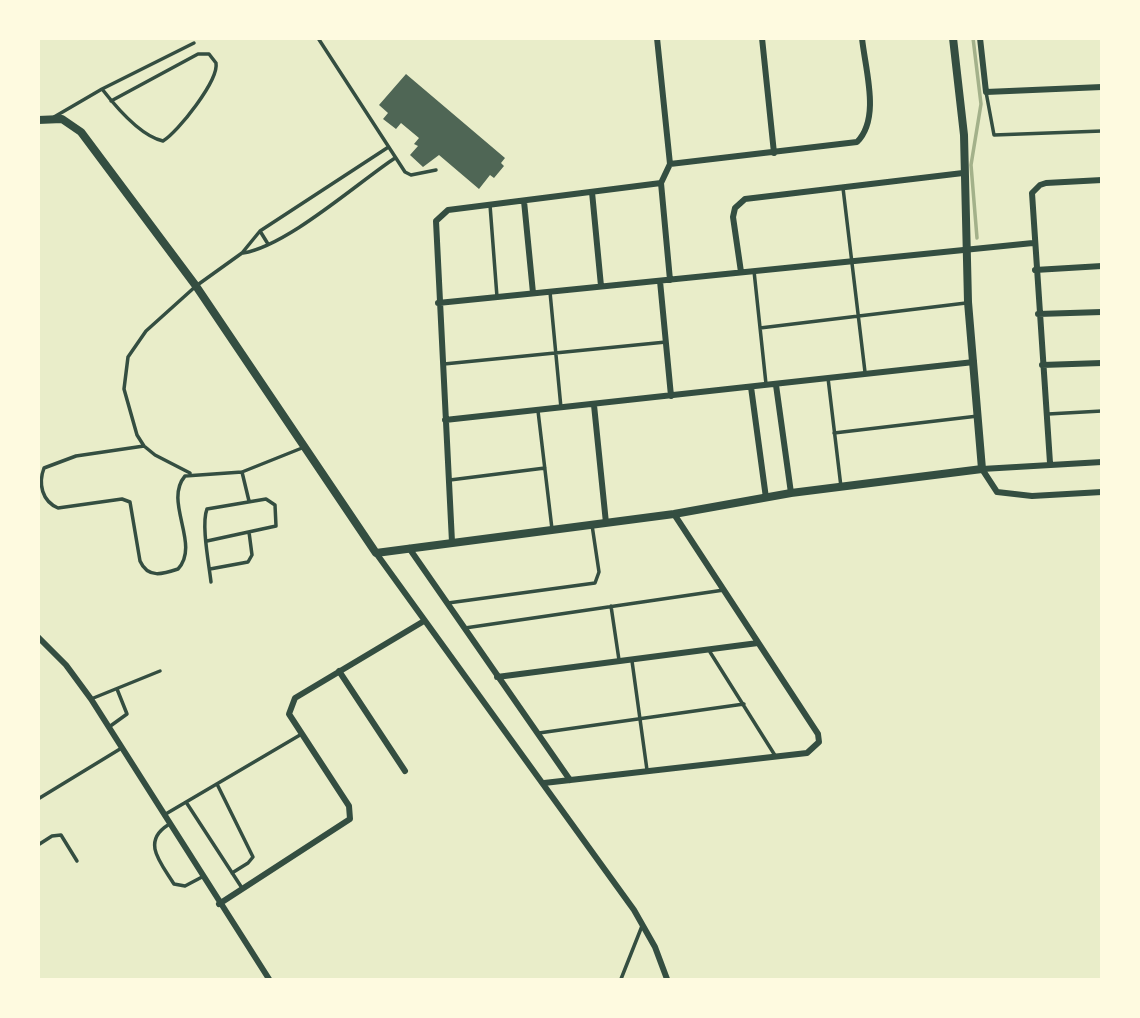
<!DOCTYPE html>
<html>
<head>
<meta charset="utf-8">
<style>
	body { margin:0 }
	#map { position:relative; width:1140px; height:1018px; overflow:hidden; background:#e9edc9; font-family:Montserrat,sans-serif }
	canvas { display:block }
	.frame { position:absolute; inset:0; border:40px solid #fefae0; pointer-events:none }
</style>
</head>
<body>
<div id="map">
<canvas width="1140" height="1018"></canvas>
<div class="frame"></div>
</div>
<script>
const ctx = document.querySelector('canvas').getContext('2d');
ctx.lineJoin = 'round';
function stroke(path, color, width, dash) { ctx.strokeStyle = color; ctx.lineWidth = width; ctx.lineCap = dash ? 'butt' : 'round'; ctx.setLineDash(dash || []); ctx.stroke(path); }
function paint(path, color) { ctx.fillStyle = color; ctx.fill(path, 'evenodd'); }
const stream = new Path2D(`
	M 973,38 L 981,104 L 971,165 L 977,238`);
const building = new Path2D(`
	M 406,74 L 505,158 L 501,163 L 504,166 L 494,178 L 490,175 L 479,189 L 439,155 L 423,167 L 410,155 L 418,146 L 414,144 L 419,138 L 401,123 L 396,129 L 383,119 L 388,113 L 379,105 Z`);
const service = new Path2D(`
	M 318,38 L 405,172 L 411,175 L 436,170
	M 102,89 C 116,107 140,136 163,141 C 178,132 219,80 216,63 L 209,54 L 198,54 L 111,101
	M 986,92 L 994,135 L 1102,131
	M 54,117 L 102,89 L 194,43
	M 843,188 L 865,372
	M 490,205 L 497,297
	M 260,231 L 268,244
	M 243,253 C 287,246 356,184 395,158
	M 754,271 L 766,384
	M 550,292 L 561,408
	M 760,328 L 966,303
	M 444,364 L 666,342
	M 828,378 L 841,487
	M 538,411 L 552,529
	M 1048,414 L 1102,411
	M 834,433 L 978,416
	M 144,446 L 76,456 L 44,468 C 38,484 42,501 58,508 L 122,499 L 130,502 L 140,561 C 148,579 163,574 178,569 C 201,544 163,502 185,476 L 242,472 L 302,448
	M 242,472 L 249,501
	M 190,473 L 155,455 L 144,446 L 137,435 L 124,389 L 128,357 L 146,331 L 196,286 L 242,253 L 260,231 L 387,148
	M 450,480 L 545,468
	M 207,541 L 276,526 L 275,505 L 266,499 L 207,509 C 201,524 209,564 211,582
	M 210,569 L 248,562 L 252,555 L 249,532
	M 448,603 L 595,583 L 599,572 L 592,525
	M 611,606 L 619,660
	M 465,628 L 724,590
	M 710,652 L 776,757
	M 632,661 L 647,770
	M 91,699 L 160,671
	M 109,727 L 127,714 L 117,689
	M 539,733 L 744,704
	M 217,784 L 253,857 L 248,863 L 232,873
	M 38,799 L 120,749
	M 186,802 L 242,888
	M 164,815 L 300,735
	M 168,825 C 141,842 161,863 174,884 L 185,886 L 202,877
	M 38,845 L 52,836 L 61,835 L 77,861
	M 621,979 L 642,926`);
const minor = new Path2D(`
	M 762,38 L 774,153
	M 980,38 L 986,92 L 1102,87
	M 670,164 L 857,142 C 881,118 865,69 862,38
	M 661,183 L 670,280
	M 592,192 L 601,286
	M 524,201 L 533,293
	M 1035,270 L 1102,266
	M 741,272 L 733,217 L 735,208 L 745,199 L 963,173
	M 660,281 L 671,396
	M 438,303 L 1033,243
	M 1038,314 L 1102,312
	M 1042,365 L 1102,363
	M 776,385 L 791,493
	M 751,387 L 766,498
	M 594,405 L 606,523
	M 445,420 L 974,362
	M 1102,462 L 982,469 L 997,492 L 1032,496 L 1102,492
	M 1050,463 L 1032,193 L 1040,185 L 1046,183 L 1102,180
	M 452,542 L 436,221 L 448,210 L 661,183 L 670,164 L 657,38
	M 409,548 L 570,780
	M 376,553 L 634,910 L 655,947 L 667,979
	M 38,637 L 66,665 L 91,699 L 269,979
	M 339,671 L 405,771
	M 497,677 L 758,643
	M 544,783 L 807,753 L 819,742 L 818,734 L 674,514
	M 219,904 L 350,819 L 349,806 L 289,714 L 295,698 L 424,621`);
const tertiary = new Path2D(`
	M 38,120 L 62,119 L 81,132 L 196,286 L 376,553 L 674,514 L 791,493 L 982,469 L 968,302 L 964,135 L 953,38`);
stroke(stream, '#a3b18a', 3.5);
paint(building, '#4f6655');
stroke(service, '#344e41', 3.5);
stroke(minor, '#344e41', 6);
stroke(tertiary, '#344e41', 8);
</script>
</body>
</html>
